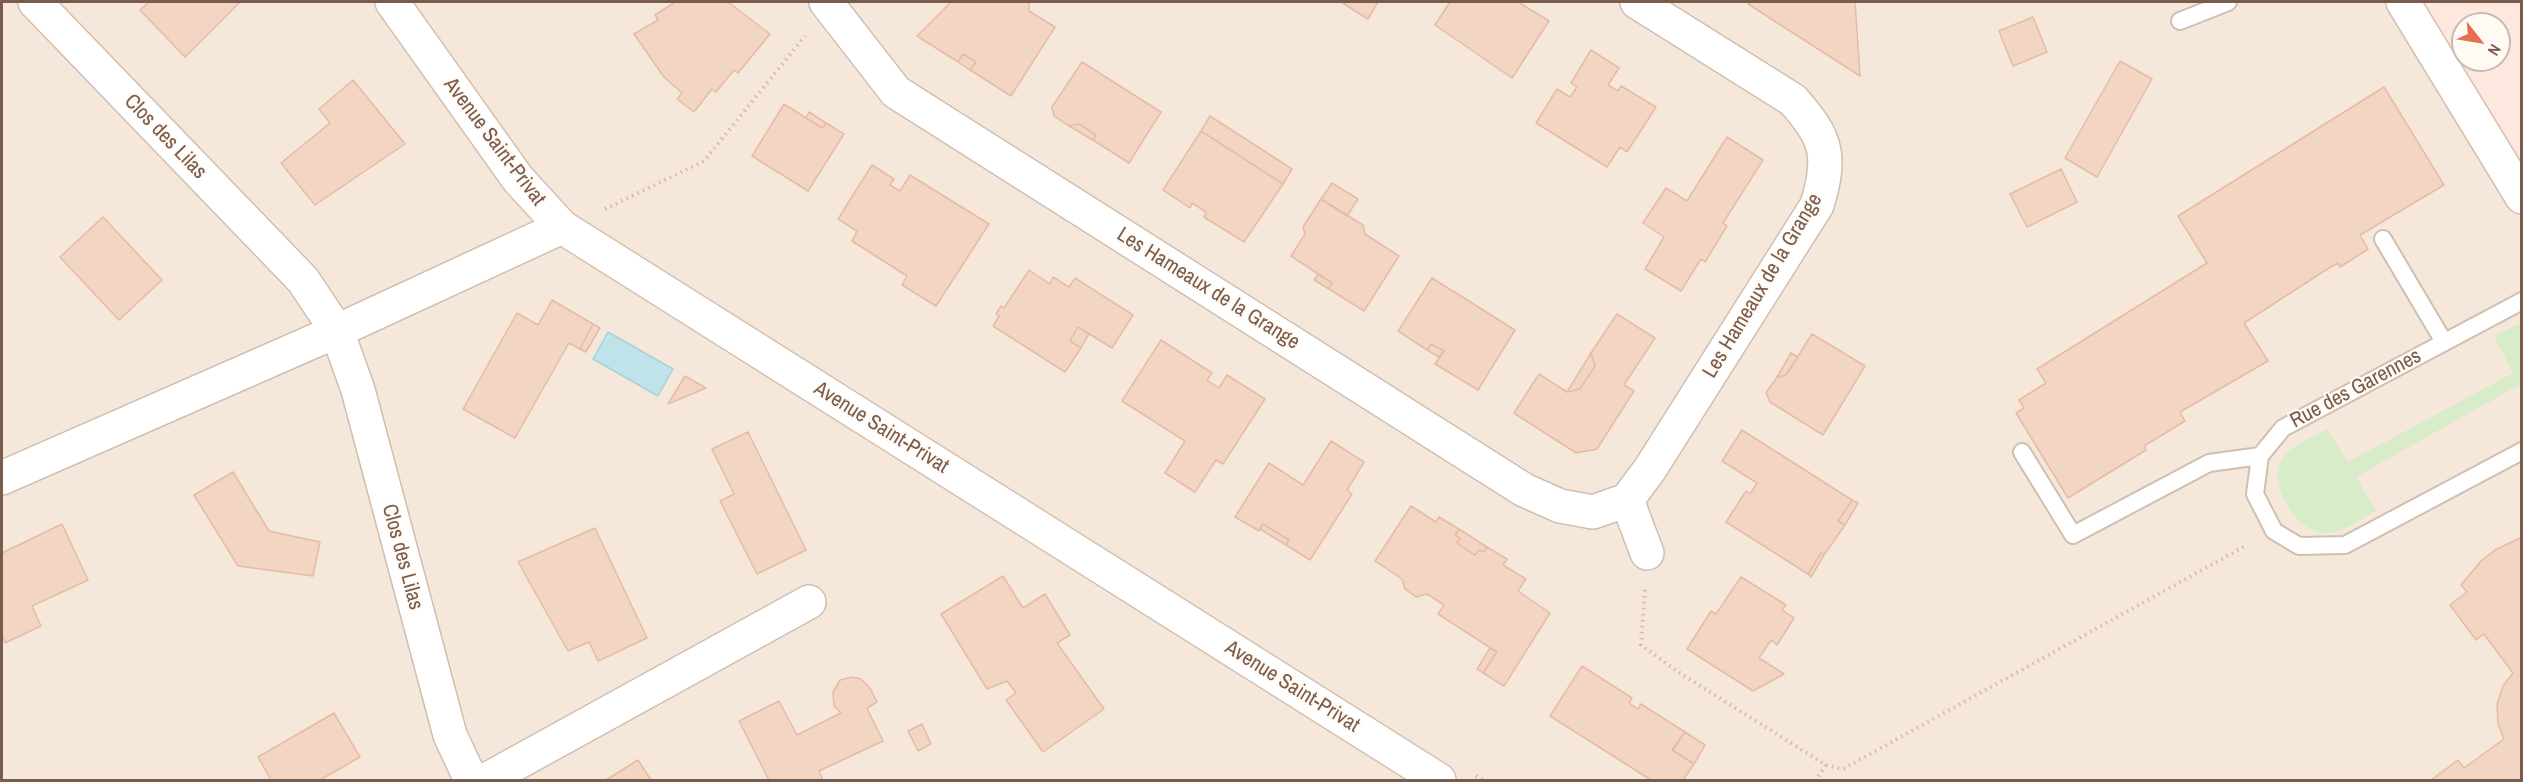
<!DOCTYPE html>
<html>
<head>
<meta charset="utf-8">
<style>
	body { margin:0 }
	#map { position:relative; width:2523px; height:782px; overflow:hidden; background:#fdf6ec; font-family:"Archivo Narrow",sans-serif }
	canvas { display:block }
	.frame { position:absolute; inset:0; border:3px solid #7a5c4d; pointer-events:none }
	.north { position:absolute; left:2451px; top:12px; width:60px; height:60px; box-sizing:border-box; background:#fffaf3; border:2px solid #cabbb1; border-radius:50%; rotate:121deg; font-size:16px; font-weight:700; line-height:24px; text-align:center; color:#7a5c4d }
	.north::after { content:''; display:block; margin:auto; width:21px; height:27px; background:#e76f51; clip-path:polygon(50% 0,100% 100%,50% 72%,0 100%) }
</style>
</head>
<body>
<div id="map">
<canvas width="2523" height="782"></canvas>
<div class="frame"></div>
<div class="north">N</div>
</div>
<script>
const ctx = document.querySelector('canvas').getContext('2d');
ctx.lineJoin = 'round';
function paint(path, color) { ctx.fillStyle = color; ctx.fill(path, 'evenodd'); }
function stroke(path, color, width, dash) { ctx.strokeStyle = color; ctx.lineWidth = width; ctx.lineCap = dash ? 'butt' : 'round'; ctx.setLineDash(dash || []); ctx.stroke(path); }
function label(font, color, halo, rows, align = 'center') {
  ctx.font = font + ' "Archivo Narrow",sans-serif'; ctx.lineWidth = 4.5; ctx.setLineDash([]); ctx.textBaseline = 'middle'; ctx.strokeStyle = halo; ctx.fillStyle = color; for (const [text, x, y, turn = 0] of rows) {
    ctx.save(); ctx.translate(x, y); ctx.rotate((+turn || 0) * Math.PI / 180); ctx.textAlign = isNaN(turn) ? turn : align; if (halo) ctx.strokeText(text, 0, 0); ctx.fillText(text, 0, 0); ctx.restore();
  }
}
const residential = new Path2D(`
	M 2,2 L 2403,2 L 2521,197 L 2521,780 L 2,780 Z`);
const commercial = new Path2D(`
	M 2403,2 L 2521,2 L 2521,197 ZM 2463,24 L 2499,24 L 2499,60 L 2463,60 Z`);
const green = new Path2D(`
	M 2521,323 L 2521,388 L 2519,385 L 2356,477 L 2376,511 C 2361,519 2342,533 2325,533 C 2299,534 2269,486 2280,464 C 2287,446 2311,438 2327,429 L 2348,462 L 2513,373 L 2494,336 Z`);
const water = new Path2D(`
	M 608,332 L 673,369 L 658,396 L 593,359 Z`);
const building = new Path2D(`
	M 149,2 L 240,2 L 185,57 L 140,10 Z
	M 675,2 L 728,2 L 770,34 L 738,73 L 734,70 L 716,92 L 712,89 L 694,112 L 677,99 L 682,93 L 664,77 L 634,34 L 658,20 L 655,15 Z
	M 951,2 L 1029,2 L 1029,11 L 1055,27 L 1011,96 L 970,70 L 976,62 L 963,54 L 958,62 L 917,36 Z
	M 1341,2 L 1378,2 L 1368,19 Z
	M 1450,2 L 1518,2 L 1549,21 L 1512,78 L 1435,25 Z
	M 1750,2 L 1855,2 L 1860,76 L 1748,4 Z
	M 2033,17 L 2047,52 L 2013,66 L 1999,31 Z
	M 1591,50 L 1619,68 L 1608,85 L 1618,91 L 1621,86 L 1656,107 L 1627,152 L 1620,147 L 1607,167 L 1536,123 L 1557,89 L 1570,97 L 1577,87 L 1571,83 Z
	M 963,54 L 976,62 L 970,70 L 958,62 Z
	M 2120,61 L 2152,79 L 2097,177 L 2065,158 Z
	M 1082,62 L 1161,112 L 1129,163 L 1093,140 L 1096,135 L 1079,124 L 1069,126 L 1054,116 L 1052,107 Z
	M 353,80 L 405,144 L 315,205 L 281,163 L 330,123 L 319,109 Z
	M 2384,87 L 2444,185 L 2360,235 L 2368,249 L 2340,267 L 2338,263 L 2329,268 L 2244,323 L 2268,361 L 2180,412 L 2185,421 L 2144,446 L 2146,450 L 2068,498 L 2016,413 L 2024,408 L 2019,400 L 2046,383 L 2037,369 L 2207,263 L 2178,216 Z
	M 784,104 L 822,128 L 826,123 L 844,134 L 808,191 L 752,156 Z
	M 809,112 L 826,123 L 822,128 L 806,118 Z
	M 1210,116 L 1292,169 L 1283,184 L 1201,131 Z
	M 1079,124 L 1096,135 L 1093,140 L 1069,126 Z
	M 1201,131 L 1283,184 L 1244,242 L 1204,217 L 1206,212 L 1192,203 L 1190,208 L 1163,190 Z
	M 1727,137 L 1763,160 L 1723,223 L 1727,226 L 1705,262 L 1701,259 L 1681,291 L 1645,269 L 1664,237 L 1643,223 L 1666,188 L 1687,201 Z
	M 872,165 L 894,179 L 890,185 L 900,191 L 910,175 L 989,224 L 936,306 L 902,285 L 907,276 L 852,241 L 857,231 L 838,219 Z
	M 2061,169 L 2077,202 L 2027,227 L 2010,194 Z
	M 1332,183 L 1358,199 L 1347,216 L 1321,199 Z
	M 1321,199 L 1363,225 L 1365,234 L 1399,256 L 1364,311 L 1329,289 L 1332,283 L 1291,256 L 1305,234 L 1303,227 Z
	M 103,217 L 162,280 L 119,320 L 60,257 Z
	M 1029,270 L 1050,284 L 1053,277 L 1069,287 L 1075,278 L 1133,315 L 1112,348 L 1078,327 L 1070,341 L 1081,348 L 1065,372 L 993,326 L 999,316 L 996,314 L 1001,306 L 1004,308 Z
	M 1318,274 L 1332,283 L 1329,289 L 1314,280 Z
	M 1432,278 L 1515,330 L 1478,390 L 1435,364 L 1444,351 L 1431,344 L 1427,350 L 1398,331 Z
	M 552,300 L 593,324 L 580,349 L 569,343 L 515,438 L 463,409 L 517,313 L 538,325 Z
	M 1617,314 L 1655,338 L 1624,385 L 1634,391 L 1597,449 L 1576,453 L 1514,413 L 1539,374 L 1567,392 L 1580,389 L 1595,366 L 1591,353 Z
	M 593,324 L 600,328 L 586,352 L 580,349 Z
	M 1078,327 L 1089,334 L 1081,348 L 1070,341 Z
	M 1812,334 L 1865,366 L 1823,435 L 1770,402 L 1766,393 L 1777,377 L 1786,375 Z
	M 1161,340 L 1212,373 L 1207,380 L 1219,388 L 1227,375 L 1265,399 L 1223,464 L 1216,460 L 1195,492 L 1165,473 L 1185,441 L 1122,401 Z
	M 1431,344 L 1444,351 L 1439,357 L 1427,350 Z
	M 1591,353 L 1595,366 L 1580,389 L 1567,392 Z
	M 1791,353 L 1798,357 L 1786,375 L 1777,377 Z
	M 685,376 L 706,388 L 668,404 Z
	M 1742,430 L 1852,500 L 1838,521 L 1845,525 L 1824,555 L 1821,553 L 1808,574 L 1726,522 L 1746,491 L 1750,494 L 1757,483 L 1722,461 Z
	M 748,432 L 806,550 L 757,574 L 720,501 L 734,494 L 712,449 Z
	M 1331,441 L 1364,462 L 1347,490 L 1352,494 L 1310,560 L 1286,545 L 1289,540 L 1263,524 L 1259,531 L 1235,517 L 1269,463 L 1303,485 Z
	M 233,472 L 269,531 L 320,542 L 313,576 L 238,566 L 194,495 Z
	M 1852,500 L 1858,503 L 1845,525 L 1838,521 Z
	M 1411,506 L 1436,522 L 1439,517 L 1459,529 L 1455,535 L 1460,538 L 1457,543 L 1475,555 L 1479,550 L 1484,552 L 1487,547 L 1507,559 L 1503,565 L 1526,579 L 1518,591 L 1550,613 L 1504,686 L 1483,673 L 1497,652 L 1438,614 L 1444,605 L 1427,594 L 1416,597 L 1405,589 L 1402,579 L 1375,561 Z
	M 62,524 L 88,580 L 32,606 L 41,626 L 5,643 L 2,635 L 2,553 Z
	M 1263,524 L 1289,540 L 1286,545 L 1260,529 Z
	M 595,528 L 647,638 L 598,661 L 589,642 L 568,651 L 518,562 Z
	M 1459,529 L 1487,547 L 1484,552 L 1479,550 L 1475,555 L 1457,543 L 1460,538 L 1455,535 Z
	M 2522,537 L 2522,780 L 2431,780 L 2458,760 L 2464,768 L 2504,739 L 2498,724 L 2497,704 L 2503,686 L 2513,673 L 2484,634 L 2476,640 L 2450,605 L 2467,592 L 2461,585 L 2481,561 L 2495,550 Z
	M 1821,553 L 1824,555 L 1811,577 L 1808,574 Z
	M 1003,576 L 1023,608 L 1045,594 L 1070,635 L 1057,643 L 1104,709 L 1043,752 L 1006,700 L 1016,693 L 1007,681 L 987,689 L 941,614 Z
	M 1741,577 L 1786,605 L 1782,610 L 1794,618 L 1777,645 L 1771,640 L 1759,658 L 1784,674 L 1753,691 L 1687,649 L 1711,611 L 1716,614 Z
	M 1490,648 L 1497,652 L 1483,673 L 1477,669 Z
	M 1582,666 L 1632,698 L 1629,703 L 1638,709 L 1641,704 L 1685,732 L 1672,750 L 1694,764 L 1683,780 L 1651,780 L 1550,716 Z
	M 851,677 L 861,679 L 870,688 L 877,702 L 867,708 L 883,741 L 819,771 L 823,780 L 769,780 L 739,721 L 779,701 L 797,735 L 841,713 L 834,706 L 833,692 L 840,680 Z
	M 334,713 L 360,757 L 320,780 L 271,780 L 258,757 Z
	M 922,724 L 931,744 L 918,751 L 908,731 Z
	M 1685,732 L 1705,745 L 1694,764 L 1673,750 Z
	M 638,760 L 651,780 L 606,780 Z`);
const path = new Path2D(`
	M 605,209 L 704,161 L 805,36
	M 1645,590 L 1641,645 L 1678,672 L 1826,765 L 1816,780
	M 1826,765 L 1843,769 L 2247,545
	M 1476,776 L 1483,780`);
const lane = new Path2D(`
	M 2180,21 L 2228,2
	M 2383,239 L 2444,342
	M 2522,301 L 2283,428 L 2260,456 L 2255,494 L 2274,531 L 2299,546 L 2345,545 L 2522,451
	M 2022,452 L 2073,535 L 2209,463 L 2260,456`);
const street = new Path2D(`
	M 35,2 L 303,280 L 337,331 L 358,390 L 450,735 L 471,780
	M 826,2 L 896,92 L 1524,490 L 1560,506 L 1593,512 L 1627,500 L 1650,469 L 1817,205 C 1832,156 1827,138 1793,100 L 1637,2
	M 2,478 L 337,331 L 562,227
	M 1627,500 L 1647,553
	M 486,780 L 809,602`);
const secondary = new Path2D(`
	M 392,2 L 518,179 L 562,227 L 1439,780
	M 2403,2 L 2522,197`);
const streetNames = [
	["Clos des Lilas",165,137,46],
	["Avenue Saint-Privat",494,142,53],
	["Les Hameaux de la Grange",1763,286,-59],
	["Les Hameaux de la Grange",1208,289,32],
	["Rue des Garennes",2356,389,-28],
	["Avenue Saint-Privat",881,428,32],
	["Clos des Lilas",402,557,75],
	["Avenue Saint-Privat",1292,687,32]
];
paint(residential, '#f5e8da');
paint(commercial, '#fde8e0');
paint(green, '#d8ecc9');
paint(water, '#bfe3e8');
stroke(water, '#a5d3da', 1.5);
paint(building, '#f3d5c3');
stroke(building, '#e6bba3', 1.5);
stroke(lane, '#d1beb0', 20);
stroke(street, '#d1beb0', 36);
stroke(secondary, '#d6c0b0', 36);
stroke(path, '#d9b8a5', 4, [1.5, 4.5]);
stroke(lane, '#fff', 16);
stroke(street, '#fff', 33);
stroke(secondary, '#fff', 33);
label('21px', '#7a5c4d', '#fffaf3', streetNames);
</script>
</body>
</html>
